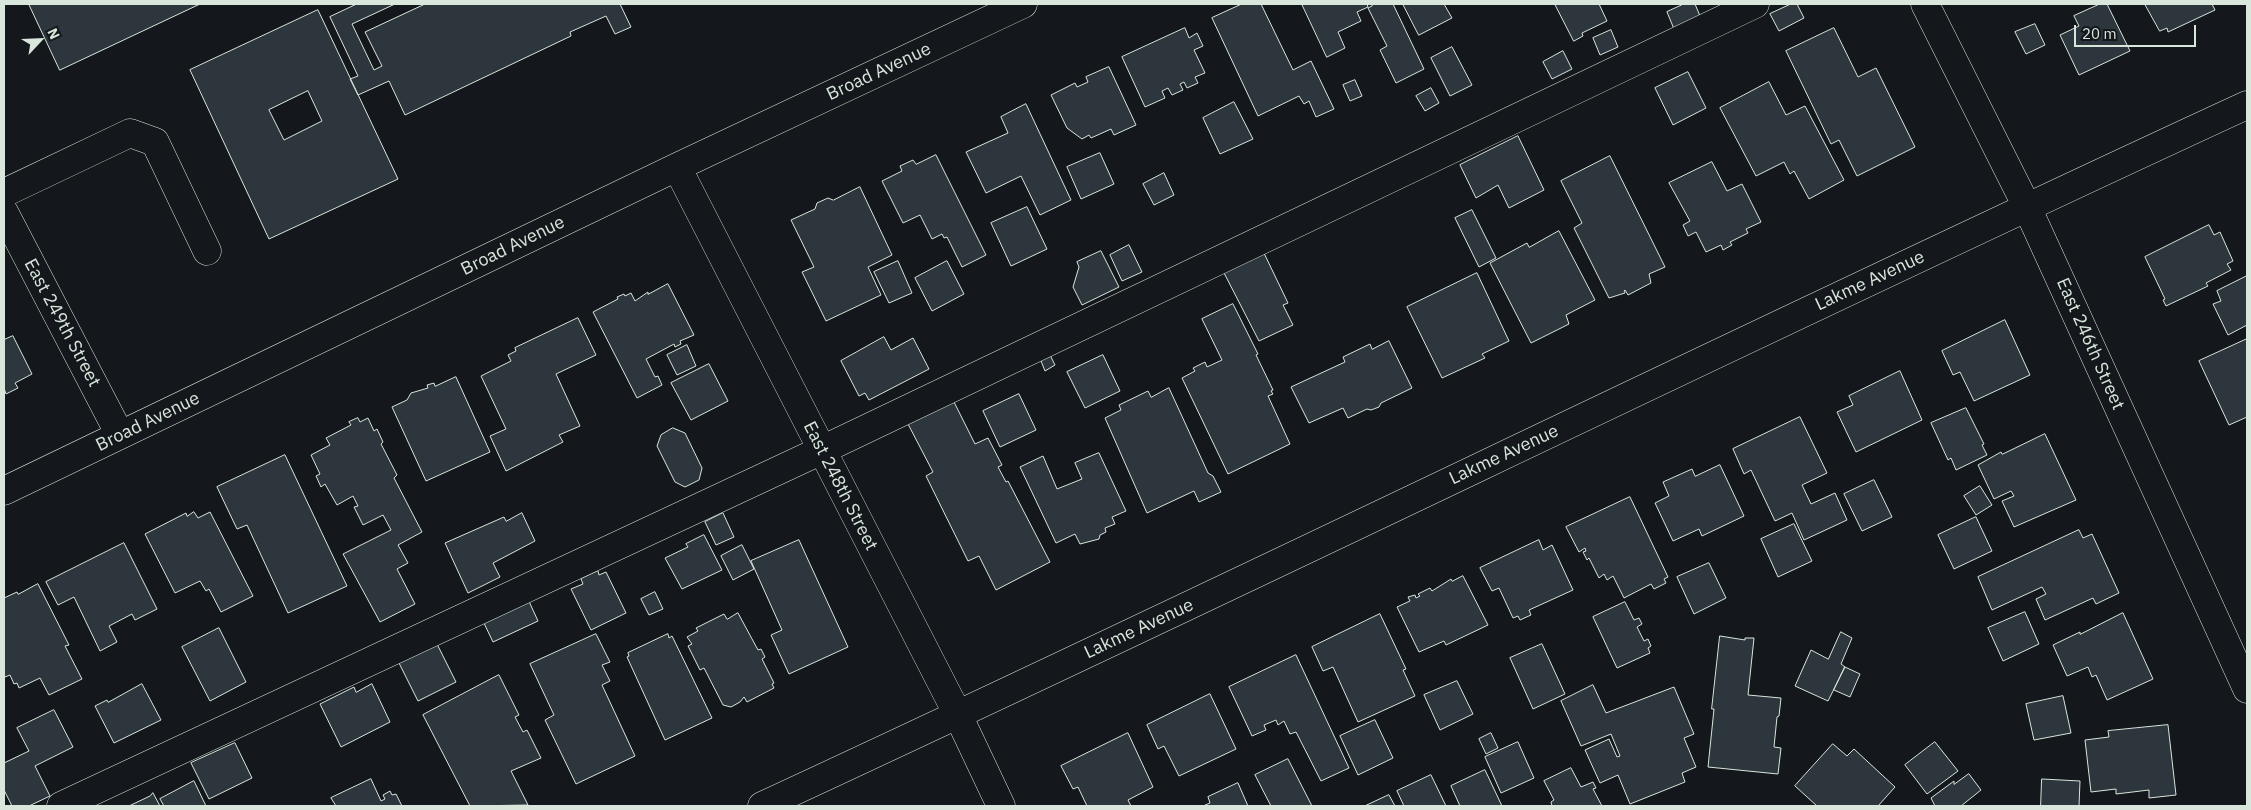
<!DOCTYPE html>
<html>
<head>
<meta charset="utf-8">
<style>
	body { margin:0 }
	#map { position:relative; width:2251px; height:810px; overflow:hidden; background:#14181c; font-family:"IBM Plex Sans",sans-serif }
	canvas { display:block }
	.frame { position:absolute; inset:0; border:5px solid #d8e6dc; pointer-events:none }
	.north { position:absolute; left:15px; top:15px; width:50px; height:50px; -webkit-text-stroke:4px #14181c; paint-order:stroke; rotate:65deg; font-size:14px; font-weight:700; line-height:20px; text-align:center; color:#d8e6dc }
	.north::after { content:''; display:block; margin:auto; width:18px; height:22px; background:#d8e6dc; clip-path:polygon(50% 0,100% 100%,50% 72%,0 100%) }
	.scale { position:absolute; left:2074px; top:25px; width:122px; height:22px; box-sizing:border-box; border:2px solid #d8e6dc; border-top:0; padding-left:6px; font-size:15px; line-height:18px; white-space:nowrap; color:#d8e6dc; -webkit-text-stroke:4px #14181c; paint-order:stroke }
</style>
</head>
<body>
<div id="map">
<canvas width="2251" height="810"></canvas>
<div class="frame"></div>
<div class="north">N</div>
<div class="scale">20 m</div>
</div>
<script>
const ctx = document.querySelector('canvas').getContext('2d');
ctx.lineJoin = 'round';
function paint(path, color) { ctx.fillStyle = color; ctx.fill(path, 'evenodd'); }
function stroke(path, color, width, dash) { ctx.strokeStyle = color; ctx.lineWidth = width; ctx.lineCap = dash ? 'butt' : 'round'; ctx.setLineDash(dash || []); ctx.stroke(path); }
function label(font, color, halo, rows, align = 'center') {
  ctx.font = font + ' "IBM Plex Sans",sans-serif'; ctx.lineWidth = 4; ctx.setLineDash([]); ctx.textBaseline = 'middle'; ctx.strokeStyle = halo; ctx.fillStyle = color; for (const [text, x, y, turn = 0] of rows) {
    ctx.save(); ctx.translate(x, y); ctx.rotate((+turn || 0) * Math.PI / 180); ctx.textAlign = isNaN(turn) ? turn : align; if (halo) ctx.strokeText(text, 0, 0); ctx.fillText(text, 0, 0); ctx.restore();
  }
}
const building = new Path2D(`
	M 29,4 L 200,4 L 60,70 Z
	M 357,4 L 395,4 L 352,24 L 374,70 L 382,66 L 365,32 L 425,4 L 620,4 L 631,27 L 615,34 L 606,16 L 570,32 L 571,36 L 405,115 L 389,81 L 358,95 L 350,79 L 358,76 L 330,17 Z
	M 1242,4 L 1261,4 L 1293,70 L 1311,61 L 1334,109 L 1316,117 L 1309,101 L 1304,104 L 1299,96 L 1258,116 L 1212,18 Z
	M 1302,4 L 1367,4 L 1368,7 L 1357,12 L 1361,21 L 1338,32 L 1345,48 L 1327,57 Z
	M 1371,4 L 1393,4 L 1424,69 L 1396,83 L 1380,50 L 1387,46 L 1368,8 L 1372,6 Z
	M 1403,4 L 1444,4 L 1452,18 L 1419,35 Z
	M 1555,4 L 1599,4 L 1607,21 L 1582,33 L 1583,36 L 1574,41 Z
	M 1684,4 L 1695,4 L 1700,16 L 1674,29 L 1667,12 Z
	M 1791,4 L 1797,4 L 1804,18 L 1779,31 L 1770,14 Z
	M 2100,4 L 2107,4 L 2130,51 L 2079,75 L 2060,35 L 2079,26 L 2074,16 Z
	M 2145,4 L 2212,4 L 2215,10 L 2168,32 L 2167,28 L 2160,31 Z
	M 318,10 L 398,179 L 269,239 L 190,70 ZM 308,91 L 322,121 L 284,140 L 269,110 Z
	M 2035,24 L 2045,45 L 2026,54 L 2015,32 Z
	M 1185,28 L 1189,38 L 1197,33 L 1203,46 L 1194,50 L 1205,73 L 1195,77 L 1198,83 L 1187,88 L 1184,82 L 1180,84 L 1183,90 L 1172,95 L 1168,88 L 1162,91 L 1165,98 L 1145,107 L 1122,57 Z
	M 1834,28 L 1858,77 L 1876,68 L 1915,147 L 1857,176 L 1839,140 L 1831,144 L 1786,51 Z
	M 1611,30 L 1618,47 L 1600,55 L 1593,38 Z
	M 1452,47 L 1472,85 L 1450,96 L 1431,58 Z
	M 1563,51 L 1572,69 L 1552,79 L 1543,62 Z
	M 1109,67 L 1136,125 L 1114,135 L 1111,129 L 1091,138 L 1089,135 L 1082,139 L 1067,128 L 1051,95 L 1075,83 L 1077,87 L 1088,82 L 1086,77 Z
	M 1688,72 L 1706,108 L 1673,125 L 1655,88 Z
	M 1355,80 L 1362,96 L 1350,101 L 1343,85 Z
	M 1769,82 L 1786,115 L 1805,106 L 1844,180 L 1809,199 L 1794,171 L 1790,174 L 1784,162 L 1756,176 L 1720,108 Z
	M 1431,88 L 1439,103 L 1425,111 L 1416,96 Z
	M 1234,102 L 1253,139 L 1220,154 L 1203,118 Z
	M 1026,104 L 1071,200 L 1040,215 L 1021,176 L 986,193 L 966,152 L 1008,133 L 1001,117 Z
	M 1518,136 L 1544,190 L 1509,208 L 1498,185 L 1476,198 L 1460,165 Z
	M 1100,153 L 1114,184 L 1081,199 L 1067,167 Z
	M 936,155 L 986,255 L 962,267 L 947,237 L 944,238 L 942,234 L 932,239 L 920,215 L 903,223 L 882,181 L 902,171 L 900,166 L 913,160 L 916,164 Z
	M 1610,156 L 1665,267 L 1649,274 L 1651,283 L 1628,295 L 1625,290 L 1624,291 L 1625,293 L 1609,298 L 1574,228 L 1582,223 L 1561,181 Z
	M 1712,162 L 1727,191 L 1742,184 L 1761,222 L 1746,229 L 1748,233 L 1730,242 L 1732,245 L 1723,250 L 1721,245 L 1706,252 L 1696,232 L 1688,236 L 1683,225 L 1690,221 L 1669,183 Z
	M 1164,173 L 1174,195 L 1154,205 L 1143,184 Z
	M 860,187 L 892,255 L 868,267 L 881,295 L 826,321 L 802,272 L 814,267 L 791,220 L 815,209 L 817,203 L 828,198 L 833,200 Z
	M 1027,207 L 1047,249 L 1011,266 L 991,223 Z
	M 1472,210 L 1496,258 L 1479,267 L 1455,218 Z
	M 2209,225 L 2214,235 L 2220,232 L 2233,261 L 2227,264 L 2231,270 L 2206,283 L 2208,286 L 2166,306 L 2163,300 L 2165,299 L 2145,257 Z
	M 1559,231 L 1595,300 L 1566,315 L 1569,324 L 1531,343 L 1490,263 L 1527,243 L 1529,247 Z
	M 1129,245 L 1142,272 L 1122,281 L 1110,255 Z
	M 1262,249 L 1288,303 L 1283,305 L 1293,325 L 1259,341 L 1222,269 Z
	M 1101,251 L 1119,287 L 1082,305 L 1073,287 L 1079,267 L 1077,262 Z
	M 898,261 L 912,293 L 889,303 L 874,272 Z
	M 947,261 L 964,294 L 932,311 L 915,278 Z
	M 1477,273 L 1509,341 L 1482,354 L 1485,358 L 1442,378 L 1407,307 Z
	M 2247,276 L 2247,325 L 2228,335 L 2213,304 L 2221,301 L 2217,291 Z
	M 668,284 L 694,335 L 680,341 L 681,344 L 675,347 L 674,344 L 646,359 L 655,377 L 658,376 L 662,385 L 637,398 L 593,312 L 618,299 L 617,297 L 624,294 L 625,296 L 631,293 L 635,301 L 648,292 L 648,294 Z
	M 1233,304 L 1258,354 L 1256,355 L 1273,390 L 1271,391 L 1273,394 L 1268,396 L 1290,444 L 1228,474 L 1182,378 L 1195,371 L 1193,368 L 1205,362 L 1207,367 L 1222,360 L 1202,319 Z
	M 578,318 L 596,355 L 556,374 L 580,426 L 559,435 L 563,442 L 506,471 L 490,436 L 506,429 L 481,376 L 511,361 L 508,355 L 516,351 L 515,348 Z
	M 2005,320 L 2030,375 L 1974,401 L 1960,372 L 1953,375 L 1942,351 Z
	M 13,336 L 32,374 L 15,383 L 18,388 L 6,394 L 4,388 L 4,340 Z
	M 884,337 L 891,350 L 913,338 L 929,369 L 869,400 L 865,393 L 859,396 L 841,361 Z
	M 2247,339 L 2247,417 L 2229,425 L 2199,361 Z
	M 1389,341 L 1412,388 L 1381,403 L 1379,407 L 1371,410 L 1367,409 L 1348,418 L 1343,408 L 1309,423 L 1291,387 L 1345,362 L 1343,357 L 1370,344 L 1372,349 Z
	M 687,345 L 696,366 L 677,375 L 667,355 Z
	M 1048,351 L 1055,365 L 1045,371 L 1039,356 Z
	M 1103,355 L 1120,391 L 1085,408 L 1067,372 Z
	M 709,364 L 728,401 L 691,420 L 671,383 Z
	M 1900,371 L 1922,420 L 1856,452 L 1837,412 L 1853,405 L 1849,396 Z
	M 456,377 L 490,452 L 426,481 L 392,407 L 407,400 L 411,393 L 428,388 L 427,385 L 434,383 L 435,386 Z
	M 1169,388 L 1208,473 L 1213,476 L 1221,492 L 1199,502 L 1194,491 L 1147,513 L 1105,418 L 1121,410 L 1119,405 L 1148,391 L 1151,397 Z
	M 1019,394 L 1036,430 L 1000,447 L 983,411 Z
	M 954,402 L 975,444 L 988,438 L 1002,465 L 998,467 L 1006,482 L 1008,481 L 1050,562 L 996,590 L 979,556 L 968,561 L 926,476 L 933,472 L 908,424 Z
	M 1966,408 L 1984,444 L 1982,445 L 1987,455 L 1956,470 L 1951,458 L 1948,460 L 1931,423 Z
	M 1800,417 L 1827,473 L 1802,485 L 1811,504 L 1835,493 L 1847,520 L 1804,540 L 1792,513 L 1775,521 L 1751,470 L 1744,474 L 1733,449 Z
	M 358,418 L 360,422 L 368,418 L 374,431 L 377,429 L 383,442 L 381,444 L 397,475 L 394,478 L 422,532 L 398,545 L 408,563 L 397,569 L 415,604 L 380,622 L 343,554 L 391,530 L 383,515 L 363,525 L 354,507 L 358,506 L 353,496 L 337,505 L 325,484 L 321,487 L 316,476 L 320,474 L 311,455 L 330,445 L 326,438 L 351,425 L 349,422 Z
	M 673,428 L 685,433 L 702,468 L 699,480 L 685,487 L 675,482 L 657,446 L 661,435 Z
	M 2045,434 L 2076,500 L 2014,527 L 2002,501 L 2014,496 L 2011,491 L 1994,499 L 1978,465 L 2001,452 L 2002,454 Z
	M 1099,453 L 1126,511 L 1112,517 L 1115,524 L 1105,528 L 1106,532 L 1100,535 L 1099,539 L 1080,544 L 1075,534 L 1056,543 L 1020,467 L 1043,456 L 1057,489 L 1082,479 L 1075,463 Z
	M 285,455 L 347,586 L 288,613 L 247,525 L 237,529 L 217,487 Z
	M 1720,465 L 1744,516 L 1702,536 L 1699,529 L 1673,541 L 1655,503 L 1669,496 L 1663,482 L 1692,469 L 1695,476 Z
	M 1874,480 L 1892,517 L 1862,531 L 1844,494 Z
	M 1980,486 L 1992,505 L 1976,515 L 1964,496 Z
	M 1630,497 L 1668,577 L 1664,579 L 1666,583 L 1654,589 L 1651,584 L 1624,598 L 1613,576 L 1607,580 L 1604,574 L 1599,578 L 1589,558 L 1587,560 L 1583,552 L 1586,551 L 1585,548 L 1579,552 L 1566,527 Z
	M 194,512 L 198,518 L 210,512 L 253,596 L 221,612 L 209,589 L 206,591 L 200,581 L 175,593 L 145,534 L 186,513 L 187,516 Z
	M 522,513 L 535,541 L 493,563 L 500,577 L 468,593 L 445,543 L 504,517 L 506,521 Z
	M 723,513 L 734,537 L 716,545 L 705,522 Z
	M 1976,517 L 1992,551 L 1954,569 L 1938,535 Z
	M 1794,524 L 1812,561 L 1778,577 L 1761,539 Z
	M 2079,530 L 2083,538 L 2092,534 L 2119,593 L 2096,604 L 2093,598 L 2045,620 L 2036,599 L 2046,594 L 2042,587 L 1992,610 L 1978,577 Z
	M 704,535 L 722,570 L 682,589 L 665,558 L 688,547 L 686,544 Z
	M 799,540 L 848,647 L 789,674 L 771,635 L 782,630 L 751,561 Z
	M 1539,540 L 1543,550 L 1552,545 L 1573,590 L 1529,610 L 1531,615 L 1520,620 L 1518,616 L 1513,618 L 1499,588 L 1492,591 L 1480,568 Z
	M 124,543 L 157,609 L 135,620 L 132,614 L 109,626 L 117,642 L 100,651 L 74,597 L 58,605 L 46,582 Z
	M 742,545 L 754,569 L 733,580 L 721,556 Z
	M 1709,563 L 1726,598 L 1694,614 L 1677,577 Z
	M 598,571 L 599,575 L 606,572 L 626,613 L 591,630 L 571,589 L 583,584 L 581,579 Z
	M 1463,576 L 1488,625 L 1446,645 L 1444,641 L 1419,652 L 1397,607 L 1410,601 L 1408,597 L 1415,595 L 1416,598 L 1420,596 L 1418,594 L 1430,588 L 1432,591 L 1451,579 L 1452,581 Z
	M 38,584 L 69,645 L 65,646 L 82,679 L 49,695 L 40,678 L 19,688 L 17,683 L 14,684 L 10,675 L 5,677 L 4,675 L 4,598 L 17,592 L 18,594 Z
	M 655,592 L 663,609 L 649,615 L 641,599 Z
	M 527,597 L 538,621 L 493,642 L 482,619 Z
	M 1625,602 L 1634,620 L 1639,618 L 1642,624 L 1637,627 L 1644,641 L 1648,639 L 1651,646 L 1648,648 L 1650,653 L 1617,668 L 1593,617 Z
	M 2025,612 L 2039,644 L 2003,661 L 1988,628 Z
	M 738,613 L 758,650 L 761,649 L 765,657 L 762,659 L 774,683 L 772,684 L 774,688 L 747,702 L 744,697 L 740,702 L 731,707 L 723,705 L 704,668 L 700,670 L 688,646 L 692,644 L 687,637 L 698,631 L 696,628 L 724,614 L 727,619 Z
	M 2123,613 L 2153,679 L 2107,700 L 2096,675 L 2092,677 L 2088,667 L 2067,676 L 2053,645 L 2080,632 L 2080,634 Z
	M 1380,614 L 1406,669 L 1403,670 L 1415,696 L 1358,722 L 1333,667 L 1323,671 L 1312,647 Z
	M 219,628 L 246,682 L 210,701 L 182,647 Z
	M 1841,632 L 1852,638 L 1841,664 L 1845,667 L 1828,701 L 1795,686 L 1811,650 L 1828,659 Z
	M 596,634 L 610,662 L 602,665 L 610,681 L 602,685 L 635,756 L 576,784 L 545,720 L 554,715 L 530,664 Z
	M 668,634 L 669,638 L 672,636 L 712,718 L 665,740 L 627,657 L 629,656 L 628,653 Z
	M 1720,636 L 1745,640 L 1745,638 L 1754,638 L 1748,695 L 1781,698 L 1779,716 L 1777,717 L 1774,747 L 1781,748 L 1778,774 L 1708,767 L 1714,709 L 1712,709 Z
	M 436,642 L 456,682 L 418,701 L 398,661 Z
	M 1542,644 L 1565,694 L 1533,709 L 1510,658 Z
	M 1296,655 L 1349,768 L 1321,781 L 1296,732 L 1290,734 L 1284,721 L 1278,725 L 1276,720 L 1264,725 L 1266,730 L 1252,736 L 1229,687 Z
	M 1845,667 L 1860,674 L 1850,697 L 1834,690 Z
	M 499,675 L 519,715 L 515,717 L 523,732 L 527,730 L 541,758 L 511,771 L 528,805 L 470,806 L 423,715 Z
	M 1457,681 L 1473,714 L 1440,730 L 1424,695 Z
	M 142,684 L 161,720 L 114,743 L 95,706 L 107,700 L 108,702 Z
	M 372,684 L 390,722 L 341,747 L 320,704 L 354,687 L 356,692 Z
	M 1593,685 L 1606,713 L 1674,687 L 1694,734 L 1684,738 L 1696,767 L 1682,773 L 1685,782 L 1630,804 L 1618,775 L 1600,783 L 1585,750 L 1609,739 L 1617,757 L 1620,756 L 1611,734 L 1581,746 L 1561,701 Z
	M 1210,694 L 1236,749 L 1179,776 L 1164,746 L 1158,749 L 1147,725 Z
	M 2063,696 L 2071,733 L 2034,740 L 2026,704 Z
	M 54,710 L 73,747 L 35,766 L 50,796 L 29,806 L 12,806 L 4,790 L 4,763 L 29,751 L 17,728 Z
	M 1375,720 L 1393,758 L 1358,775 L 1340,736 Z
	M 2168,725 L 2176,795 L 2149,798 L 2149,790 L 2116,794 L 2116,789 L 2091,792 L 2085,740 L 2109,737 L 2108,731 Z
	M 1128,733 L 1153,787 L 1128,800 L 1131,806 L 1087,806 L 1078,787 L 1073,789 L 1061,766 Z
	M 1491,733 L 1498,748 L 1486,754 L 1479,739 Z
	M 1518,742 L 1534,778 L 1501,793 L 1485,757 Z
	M 1935,742 L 1958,771 L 1927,794 L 1905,765 Z
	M 235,743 L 252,778 L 209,799 L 191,763 Z
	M 1833,744 L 1847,756 L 1854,749 L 1895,787 L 1878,806 L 1817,806 L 1795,786 Z
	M 1288,759 L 1312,806 L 1271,806 L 1255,775 Z
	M 1571,768 L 1581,787 L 1593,782 L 1596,788 L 1593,789 L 1602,806 L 1552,806 L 1551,802 L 1554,800 L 1544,781 Z
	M 1485,770 L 1502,806 L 1460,806 L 1451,786 Z
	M 1969,774 L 1981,790 L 1961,806 L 1935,806 L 1931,798 L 1954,781 L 1954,784 Z
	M 1431,775 L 1446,806 L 1404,806 L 1397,791 Z
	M 371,779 L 381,801 L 385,799 L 383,795 L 390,791 L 392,795 L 396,794 L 402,806 L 336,806 L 331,798 Z
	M 2042,779 L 2080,781 L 2079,806 L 2041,806 Z
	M 194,781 L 206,806 L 164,806 L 160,799 Z
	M 1238,783 L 1248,806 L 1203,806 L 1210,803 L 1208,797 Z
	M 153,793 L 160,806 L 129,806 L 150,796 Z
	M 1389,795 L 1395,806 L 1365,806 Z`);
const minor = new Path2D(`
	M 1925,4 L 2027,207 L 2247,689
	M 677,167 L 958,715 L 1001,806
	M 4,193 L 130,133 L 155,142 L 207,251
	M 4,212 L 120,435
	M 4,491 L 677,167 L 1023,4
	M 61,806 L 822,450 L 1755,4
	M 762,806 C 1259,576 1750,334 2247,105`);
const streetNames = [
	["Broad Avenue",879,72,-25],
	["Broad Avenue",513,246,-26],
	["Lakme Avenue",1870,281,-25],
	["East 249th Street",62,323,62],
	["East 246th Street",2090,344,66],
	["Broad Avenue",148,422,-26],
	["Lakme Avenue",1504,455,-25],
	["East 248th Street",840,486,63],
	["Lakme Avenue",1139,629,-25]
];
paint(building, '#2c363c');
stroke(building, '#d8e6dc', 1);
stroke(minor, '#d8e6dc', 29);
stroke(minor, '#14181c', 28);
label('18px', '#d8e6dc', '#14181c', streetNames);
</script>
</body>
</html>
